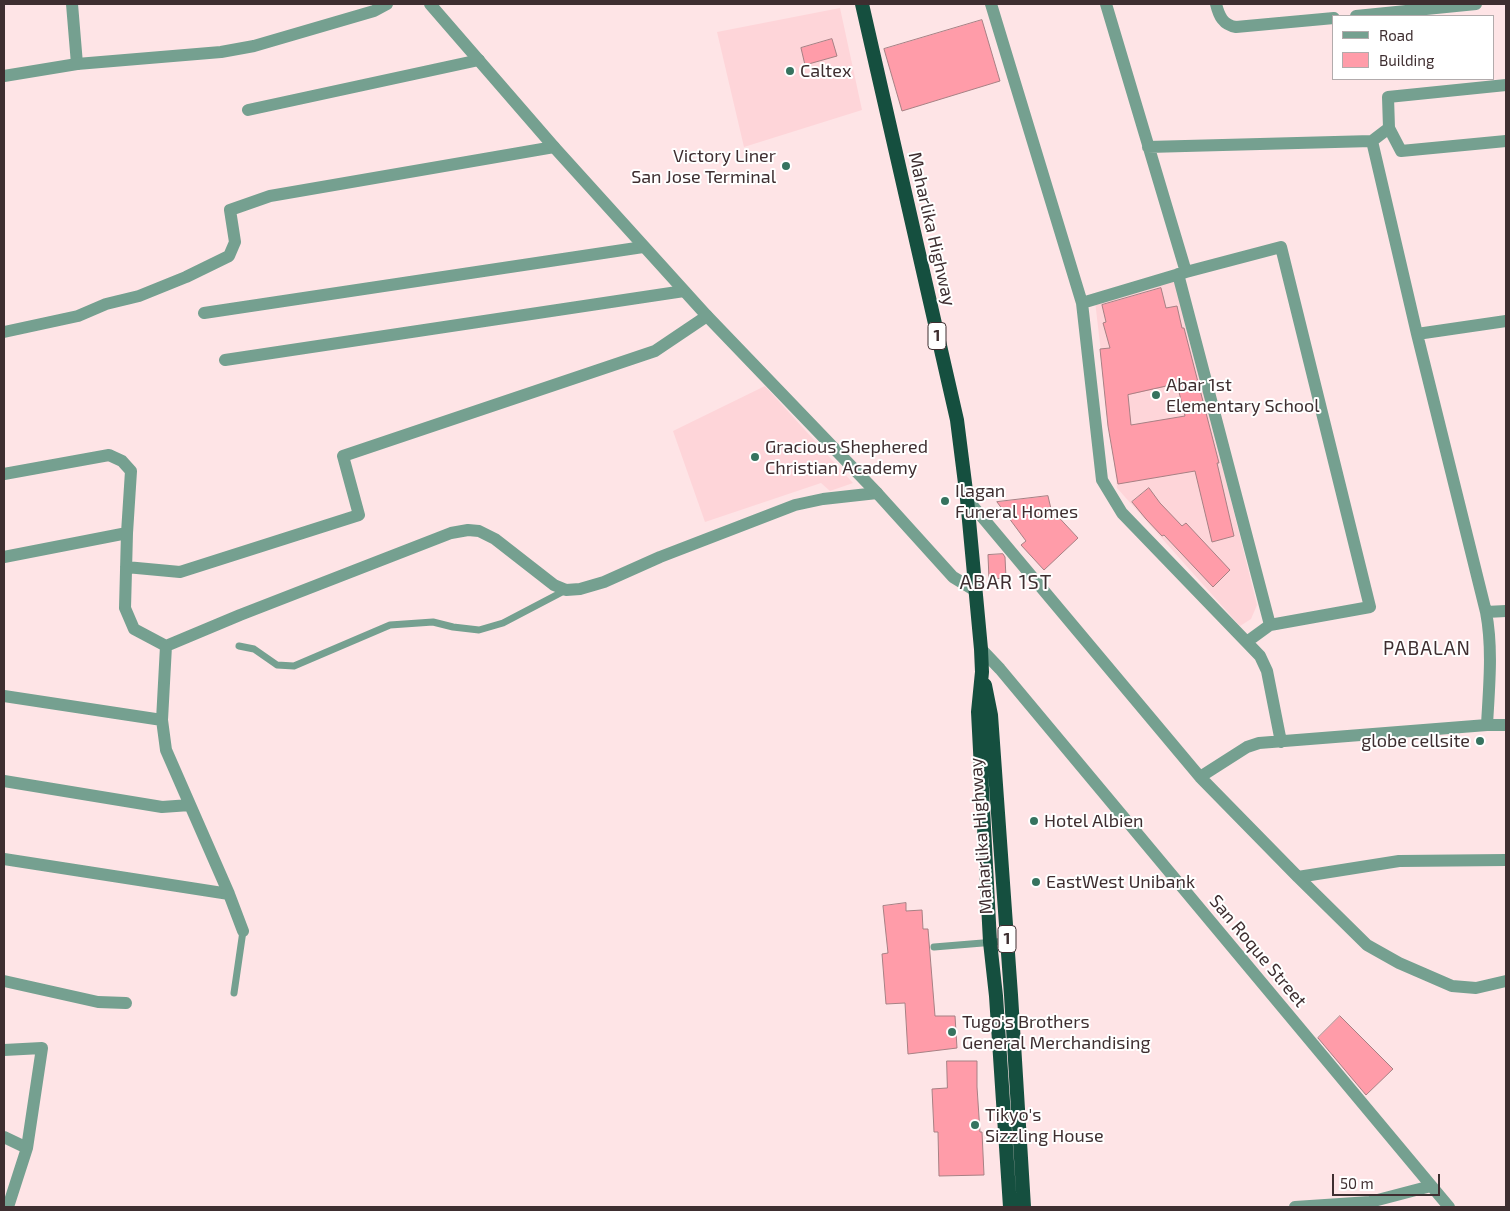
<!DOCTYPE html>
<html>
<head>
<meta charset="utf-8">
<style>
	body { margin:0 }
	#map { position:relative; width:1510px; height:1211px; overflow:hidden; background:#fee4e6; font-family:"Exo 2",sans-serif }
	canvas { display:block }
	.frame { position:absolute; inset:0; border:5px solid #3e2e30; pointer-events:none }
	.legend { position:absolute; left:1332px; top:15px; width:162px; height:65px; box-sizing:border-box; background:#fff; border:1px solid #b2abac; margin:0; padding:6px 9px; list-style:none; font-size:15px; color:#3e2e30 }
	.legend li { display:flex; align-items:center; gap:10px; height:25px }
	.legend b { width:25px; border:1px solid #b2abac }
	.scale { position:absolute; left:1332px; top:1174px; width:108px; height:22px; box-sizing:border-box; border:2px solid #3e2e30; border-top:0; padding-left:6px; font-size:15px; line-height:18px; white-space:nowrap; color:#3e2e30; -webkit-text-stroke:4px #fff; paint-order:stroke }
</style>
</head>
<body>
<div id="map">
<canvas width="1510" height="1211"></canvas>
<div class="frame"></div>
<ul class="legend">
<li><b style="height:6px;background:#75a090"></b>Road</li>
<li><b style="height:14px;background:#ff9ca9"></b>Building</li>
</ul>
<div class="scale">50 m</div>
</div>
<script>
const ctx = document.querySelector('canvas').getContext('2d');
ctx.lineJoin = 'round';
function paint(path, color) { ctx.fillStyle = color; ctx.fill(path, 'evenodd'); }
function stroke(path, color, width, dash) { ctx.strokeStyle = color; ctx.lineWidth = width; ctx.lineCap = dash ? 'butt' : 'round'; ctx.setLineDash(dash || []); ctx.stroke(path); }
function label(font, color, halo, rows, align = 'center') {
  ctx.font = font + ' "Exo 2",sans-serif'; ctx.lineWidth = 4; ctx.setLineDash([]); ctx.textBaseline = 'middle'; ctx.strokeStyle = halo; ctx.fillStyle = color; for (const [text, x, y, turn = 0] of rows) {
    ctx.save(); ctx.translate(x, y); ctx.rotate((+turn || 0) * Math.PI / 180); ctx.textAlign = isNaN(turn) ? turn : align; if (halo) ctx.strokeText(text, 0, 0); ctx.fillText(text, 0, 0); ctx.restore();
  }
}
const built = new Path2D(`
	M 840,8 L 862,110 L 744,147 L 717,32 Z
	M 1176,279 L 1257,605 L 1251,619 L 1240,626 L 1117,488 L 1095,301 Z
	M 765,386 L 853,483 L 830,491 L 821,483 L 705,522 L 673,431 Z`);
const building = new Path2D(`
	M 982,20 L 1000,81 L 902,111 L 884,49 Z
	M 832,39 L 837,56 L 805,65 L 801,48 Z
	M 1161,288 L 1166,308 L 1177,306 L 1182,328 L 1184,328 L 1219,463 L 1217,463 L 1234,536 L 1212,542 L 1195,471 L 1118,484 L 1108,426 L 1100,349 L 1110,348 L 1103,323 L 1106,322 L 1102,305 ZM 1177,384 L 1185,416 L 1131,425 L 1128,395 Z
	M 1149,488 L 1160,503 L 1182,526 L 1186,523 L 1230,570 L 1213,587 L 1164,535 L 1162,536 L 1146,519 L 1132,502 Z
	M 1048,496 L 1051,509 L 1078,538 L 1044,570 L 1021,545 L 1026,541 L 997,502 Z
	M 1003,554 L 1005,557 L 1006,578 L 989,579 L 988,555 Z
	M 906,903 L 906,911 L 922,910 L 923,929 L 928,929 L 935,1016 L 955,1016 L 957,1048 L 908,1054 L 905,1003 L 886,1004 L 882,954 L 888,953 L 883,906 Z
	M 1340,1016 L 1393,1069 L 1366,1095 L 1318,1038 Z
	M 947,1061 L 977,1061 L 977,1087 L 980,1132 L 982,1132 L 984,1175 L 939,1176 L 938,1132 L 934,1132 L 932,1089 L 947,1088 Z`);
const service = new Path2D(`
	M 239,646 L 254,649 L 277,665 L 294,666 L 390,625 L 433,622 L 453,627 L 479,630 L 503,623 L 566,590
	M 934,947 L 1007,941
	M 234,993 L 243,931`);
const minor = new Path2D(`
	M 72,4 L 77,64
	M 991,4 L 1082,303 L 1102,480 L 1122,513 L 1260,656 L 1267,671 L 1281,742
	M 1106,4 L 1186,272
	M 1216,4 C 1219,16 1223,25 1236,27 L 1334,18
	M 1356,16 L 1476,4
	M 1506,85 L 1388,97 L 1389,128 L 1401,151 L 1506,141
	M 248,110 L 479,60
	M 1372,141 L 1417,334 L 1486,612 C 1493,649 1489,687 1487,725
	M 1148,147 L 1372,141 L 1389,128
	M 1178,274 L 1270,625
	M 1082,303 L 1186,272 L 1281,247 L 1370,607 L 1270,625 L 1248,641
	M 204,313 L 643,247
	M 4,332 L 78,316 L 106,304 L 139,296 L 186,277 L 229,256 L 235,242 L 230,210 L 270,196 L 554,147
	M 1417,334 L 1506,321
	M 225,360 L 684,291
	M 4,474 L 109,455 L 122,461 L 131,471 L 127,533 L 125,608 L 134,629 L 166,646
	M 967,499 L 1200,777 L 1298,877 L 1399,861 L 1506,860
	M 4,557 L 127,533
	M 126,567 L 180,572 L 359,515 L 343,456 L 655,351 L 707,316
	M 1486,612 L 1506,611
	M 166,646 L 240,615 L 451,533 L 468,530 L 479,531 L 495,539 L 554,585 L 566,590 L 580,589 L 604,582 L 660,557 L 795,505 L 823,499 L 877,493
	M 166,646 L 162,720 L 166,750 L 229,894 L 243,931
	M 4,696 L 162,720
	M 1200,777 L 1247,747 L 1259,743 L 1487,725 L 1506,725
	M 4,781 L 162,807 L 190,805
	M 4,859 L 229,894
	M 1298,877 L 1367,945 L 1399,963 L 1452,986 L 1476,988 L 1506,981
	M 4,981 L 98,1002 L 126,1003
	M 4,1050 L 42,1048 L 27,1148 L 8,1207
	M 4,1137 L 27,1148`);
const tertiary = new Path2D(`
	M 430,4 L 554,147 L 707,316 L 877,493 L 953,577 L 976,591
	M 4,76 L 77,64 L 221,52 L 254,46 L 374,11 L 387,4
	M 981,649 L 1000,669 L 1449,1207
	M 1295,1207 L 1370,1202 L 1431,1186`);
const trunk = new Path2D(`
	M 862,4 L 957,420 L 967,499 L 981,649 L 982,672 L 978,712 L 990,942 L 996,996 L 1010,1207
	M 985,685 L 991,715 L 1011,995 L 1024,1207`);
const markers = [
	[790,71,5,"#36735f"],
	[786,166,5,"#36735f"],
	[1156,395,5,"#36735f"],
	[755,457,5,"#36735f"],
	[945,501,5,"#36735f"],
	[1480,741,5,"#36735f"],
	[1034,821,5,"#36735f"],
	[1036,882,5,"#36735f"],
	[952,1032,5,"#36735f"],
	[975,1125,5,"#36735f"]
];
const shields = [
	[937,336,18],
	[1007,939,18]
];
const shieldNames = [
	["1",937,336],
	["1",1007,939]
];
const poiNames = [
	["Caltex",800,71],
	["Victory Liner",776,156,"right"],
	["San Jose Terminal",776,177,"right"],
	["Abar 1st",1166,385],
	["Elementary School",1166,406],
	["Gracious Shephered",765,447],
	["Christian Academy",765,468],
	["Ilagan",955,491],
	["Funeral Homes",955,512],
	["globe cellsite",1470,741,"right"],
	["Hotel Albien",1044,821],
	["EastWest Unibank",1046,882],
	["Tugo's Brothers",962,1022],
	["General Merchandising",962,1043],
	["Tikyo's",985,1115],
	["Sizzling House",985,1136]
];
const streetNames = [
	["Maharlika Highway",932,229,77],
	["Maharlika Highway",981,836,-94],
	["San Roque Street",1258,951,50]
];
const neighbourhoodNames = [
	["PABALAN",1427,649]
];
const quarterNames = [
	["ABAR 1ST",1006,582]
];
paint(built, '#fed5d9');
paint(building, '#ff9ca9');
stroke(building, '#a78084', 1);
stroke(service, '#75a090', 7);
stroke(minor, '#75a090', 12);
stroke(tertiary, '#75a090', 12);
stroke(trunk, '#154f3f', 14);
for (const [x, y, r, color] of markers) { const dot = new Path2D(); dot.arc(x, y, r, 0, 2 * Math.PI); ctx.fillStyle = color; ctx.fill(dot); stroke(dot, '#fff', 2); }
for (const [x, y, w] of shields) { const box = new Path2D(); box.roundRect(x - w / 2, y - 13.5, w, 27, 4); ctx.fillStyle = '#fff'; ctx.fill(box); stroke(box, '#3e2e30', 1); }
label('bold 16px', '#3e2e30', null, shieldNames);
label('18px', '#3e2e30', '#fff', poiNames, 'left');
label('18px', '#3e2e30', '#fff', streetNames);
ctx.letterSpacing = '1px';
label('19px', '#3e2e30', '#fff', neighbourhoodNames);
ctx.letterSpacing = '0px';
ctx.letterSpacing = '1px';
label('20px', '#3e2e30', '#fff', quarterNames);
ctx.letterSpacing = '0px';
</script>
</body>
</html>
